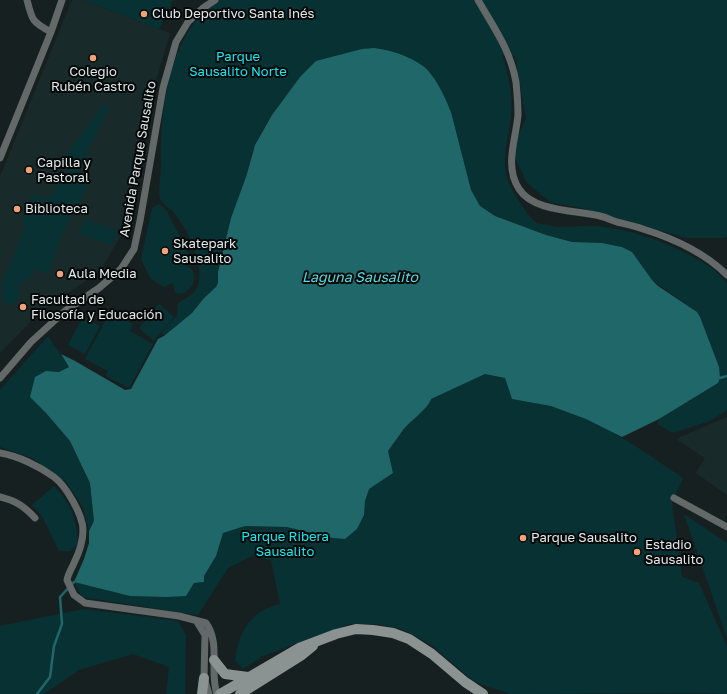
<!DOCTYPE html>
<html>
<head>
<meta charset="utf-8">
<style>
	body { margin:0 }
	canvas { display:block; background:#172021 }
</style>
</head>
<body>
<canvas width="727" height="694"></canvas>
<script>
const ctx = document.querySelector('canvas').getContext('2d');
ctx.lineJoin = 'round';
function paint(path, color) { ctx.fillStyle = color; ctx.fill(path, 'evenodd'); }
function stroke(path, color, width, dash) { ctx.strokeStyle = color; ctx.lineWidth = width; ctx.lineCap = dash ? 'butt' : 'round'; ctx.setLineDash(dash || []); ctx.stroke(path); }
function label(font, color, halo, rows, align = 'center') {
  ctx.font = font + ' "Golos Text",sans-serif'; ctx.lineWidth = 4; ctx.setLineDash([]); ctx.textBaseline = 'middle'; ctx.strokeStyle = halo; ctx.fillStyle = color; for (const [text, x, y, turn = 0] of rows) {
    ctx.save(); ctx.translate(x, y); ctx.rotate((+turn || 0) * Math.PI / 180); ctx.textAlign = isNaN(turn) ? turn : align; if (halo) ctx.strokeText(text, 0, 0); ctx.fillText(text, 0, 0); ctx.restore();
  }
}
const built = new Path2D(`
	M 72,0 L 83,0 L 170,33 L 151,97 L 136,154 L 132,195 L 124,230 L 100,271 L 39,313 L 0,353 L 0,177 Z
	M 727,417 L 727,495 L 696,473 L 705,458 L 676,439 Z`);
const green = new Path2D(`
	M 83,0 L 173,0 L 159,29 Z
	M 220,0 L 727,0 L 727,237 L 723,238 L 687,238 L 581,208 L 550,202 L 527,183 L 512,151 L 526,118 L 515,56 L 502,55 C 508,73 513,94 511,114 C 510,136 500,158 508,180 C 512,191 527,217 537,223 C 539,224 543,224 546,225 C 565,229 579,225 597,226 C 636,230 678,246 710,267 C 716,271 721,277 726,282 L 727,285 L 727,410 L 710,421 L 673,433 L 657,424 L 659,419 L 718,383 L 697,312 L 652,280 L 632,252 L 622,247 L 602,243 L 572,242 L 546,235 L 495,216 L 480,206 L 471,190 L 451,112 C 445,95 435,80 424,67 L 300,77 L 272,115 L 260,135 L 252,152 L 246,177 L 231,218 L 218,272 L 218,283 L 216,287 L 204,298 L 192,313 L 164,336 L 162,332 L 177,315 L 178,303 C 185,299 196,293 198,286 C 205,265 188,229 174,213 C 170,208 161,204 160,198 C 158,192 161,173 161,165 C 160,117 167,51 201,15 C 207,10 214,5 220,0 Z
	M 104,104 L 109,107 L 78,171 L 91,180 L 62,234 L 48,274 L 34,269 L 28,280 L 22,281 L 17,287 L 20,292 L 15,303 L 9,305 L 3,300 L 1,286 L 23,233 L 25,226 L 22,220 L 33,194 L 47,199 L 72,167 L 60,163 Z
	M 159,204 L 167,211 L 190,257 L 184,264 C 186,266 190,267 192,270 C 199,280 189,294 177,294 L 175,291 L 173,283 L 164,287 L 151,279 L 141,259 L 151,213 L 153,207 Z
	M 84,219 L 117,230 L 112,245 L 79,234 Z
	M 159,304 L 174,317 L 154,341 L 139,328 Z
	M 110,312 L 133,324 L 130,331 L 153,344 L 129,388 L 106,376 L 108,371 L 85,359 Z
	M 83,317 L 100,326 L 85,354 L 68,345 Z
	M 48,336 L 69,367 L 59,372 L 46,371 L 30,397 L 46,413 L 70,441 L 90,483 L 94,521 L 89,531 L 83,507 L 66,482 L 32,458 L 0,447 L 0,390 Z
	M 485,374 L 505,378 L 512,399 C 525,401 539,403 551,406 C 600,420 642,450 683,478 L 672,503 L 682,577 L 699,583 L 727,646 L 727,694 L 702,693 L 511,694 L 474,682 L 433,646 L 402,629 L 376,624 L 350,624 L 263,656 L 243,669 L 235,660 C 239,632 250,611 280,604 L 271,560 L 252,556 L 228,568 L 198,615 L 82,597 L 74,582 L 130,596 L 166,597 L 194,583 L 204,582 L 204,576 L 216,556 L 222,533 L 245,526 L 287,527 L 333,538 L 345,539 L 357,529 L 364,515 L 365,501 L 369,489 L 393,473 L 388,451 C 393,444 398,437 403,430 C 411,420 428,409 431,399 Z
	M 54,486 C 71,503 77,519 78,544 L 70,551 L 59,551 L 42,516 L 32,505 Z
	M 684,514 L 727,543 L 727,638 Z
	M 84,609 L 178,621 L 186,635 L 185,694 L 166,694 L 169,667 L 133,654 L 79,670 L 44,694 L 0,694 L 0,626 Z`);
const water = new Path2D(`
	M 374,48 C 391,50 409,56 423,66 C 435,75 446,99 451,112 L 471,190 L 480,206 L 495,216 L 546,235 L 572,242 L 602,243 L 622,247 L 632,252 L 652,280 L 658,286 L 697,312 L 700,317 L 719,367 L 720,378 L 718,383 L 659,419 L 622,437 L 586,419 L 551,406 L 512,399 L 505,378 L 485,374 L 431,399 C 428,409 411,420 403,430 C 398,437 393,444 388,451 L 393,473 L 369,489 L 365,501 L 364,515 L 357,529 L 345,539 L 333,538 L 287,527 L 245,526 L 223,533 L 216,556 L 204,576 L 204,582 L 194,583 L 186,596 L 166,597 L 130,596 L 74,582 L 84,559 L 89,543 L 89,531 L 94,521 L 90,483 L 70,441 L 46,413 L 30,397 L 35,377 L 46,371 L 59,372 L 69,367 L 61,354 L 75,361 L 125,390 L 131,389 L 158,339 L 164,336 L 192,313 L 204,298 L 216,287 L 218,283 L 218,272 L 231,218 L 246,177 L 255,145 L 272,115 L 300,77 L 316,61 L 362,49 Z`);
const stream = new Path2D(`
	M 720,378 L 727,376
	M 37,694 L 50,677 L 54,646 L 62,624 L 60,597 L 74,582`);
const street = new Path2D(`
	M 27,0 C 32,20 32,22 51,32
	M 478,0 C 494,28 510,49 516,82 C 517,92 518,104 518,115 C 516,139 504,166 519,189 C 534,212 575,210 600,216 C 605,217 611,220 617,222 C 625,224 634,226 643,229 C 672,238 705,253 727,275
	M 0,158 L 51,32 L 62,0
	M 0,378 L 31,342 L 65,311 L 99,288 L 121,269 L 134,249 L 140,221 L 163,88 L 176,42 L 188,22 L 203,8 L 215,0
	M 0,453 C 18,456 39,466 54,477 C 66,486 83,515 83,530 C 83,541 79,553 74,563 C 72,568 68,574 67,580 L 74,595 L 85,603 L 179,616 L 206,623 C 221,644 209,671 217,694
	M 0,497 C 16,501 24,506 35,518
	M 674,498 L 727,527
	M 197,622 L 205,635 L 204,678 L 209,694`);
const secondary = new Path2D(`
	M 214,660 L 225,674 L 248,677
	M 202,694 L 204,678
	M 220,694 L 299,648 L 336,634 L 356,629 L 373,630 L 393,633 L 409,639 L 432,654 L 465,682 L 483,694
	M 240,694 L 302,655 L 313,646`);
const markers = [
	[144,14,4,"#f0a279"],
	[93,58,4,"#f0a279"],
	[29,170,4,"#f0a279"],
	[17,209,4,"#f0a279"],
	[165,251,4,"#f0a279"],
	[60,274,4,"#f0a279"],
	[23,307,4,"#f0a279"],
	[523,538,4,"#f0a279"],
	[637,552,4,"#f0a279"]
];
const poiNames = [
	["Club Deportivo Santa Inés",152,14],
	["Colegio",93,72,"center"],
	["Rubén Castro",93,87,"center"],
	["Capilla y",37,163],
	["Pastoral",37,178],
	["Biblioteca",25,209],
	["Skatepark",173,244],
	["Sausalito",173,259],
	["Aula Media",68,274],
	["Facultad de",31,300],
	["Filosofía y Educación",31,315],
	["Parque Sausalito",531,538],
	["Estadio",645,545],
	["Sausalito",645,560]
];
const parkNames = [
	["Parque",238,57],
	["Sausalito Norte",238,72],
	["Parque Ribera",285,537],
	["Sausalito",285,552]
];
const streetNames = [
	["Avenida Parque Sausalito",138,159,-80]
];
const waterNames = [
	["Laguna Sausalito",360,278]
];
paint(built, '#182a2a');
paint(green, '#073132');
paint(water, '#20676a');
stroke(stream, '#20676a', 2.5);
stroke(street, '#636868', 7);
stroke(secondary, '#8a9292', 10);
for (const [x, y, r, color] of markers) { const dot = new Path2D(); dot.arc(x, y, r, 0, 2 * Math.PI); ctx.fillStyle = color; ctx.fill(dot); stroke(dot, '#060909', 1.5); }
label('13px', '#e2e8e9', '#060909', poiNames, 'left');
label('13px', '#0fedf3', '#060909', parkNames);
label('13px', '#e2e8e9', '#060909', streetNames);
label('italic 14px', '#55dce0', '#060909', waterNames);
</script>
</body>
</html>
